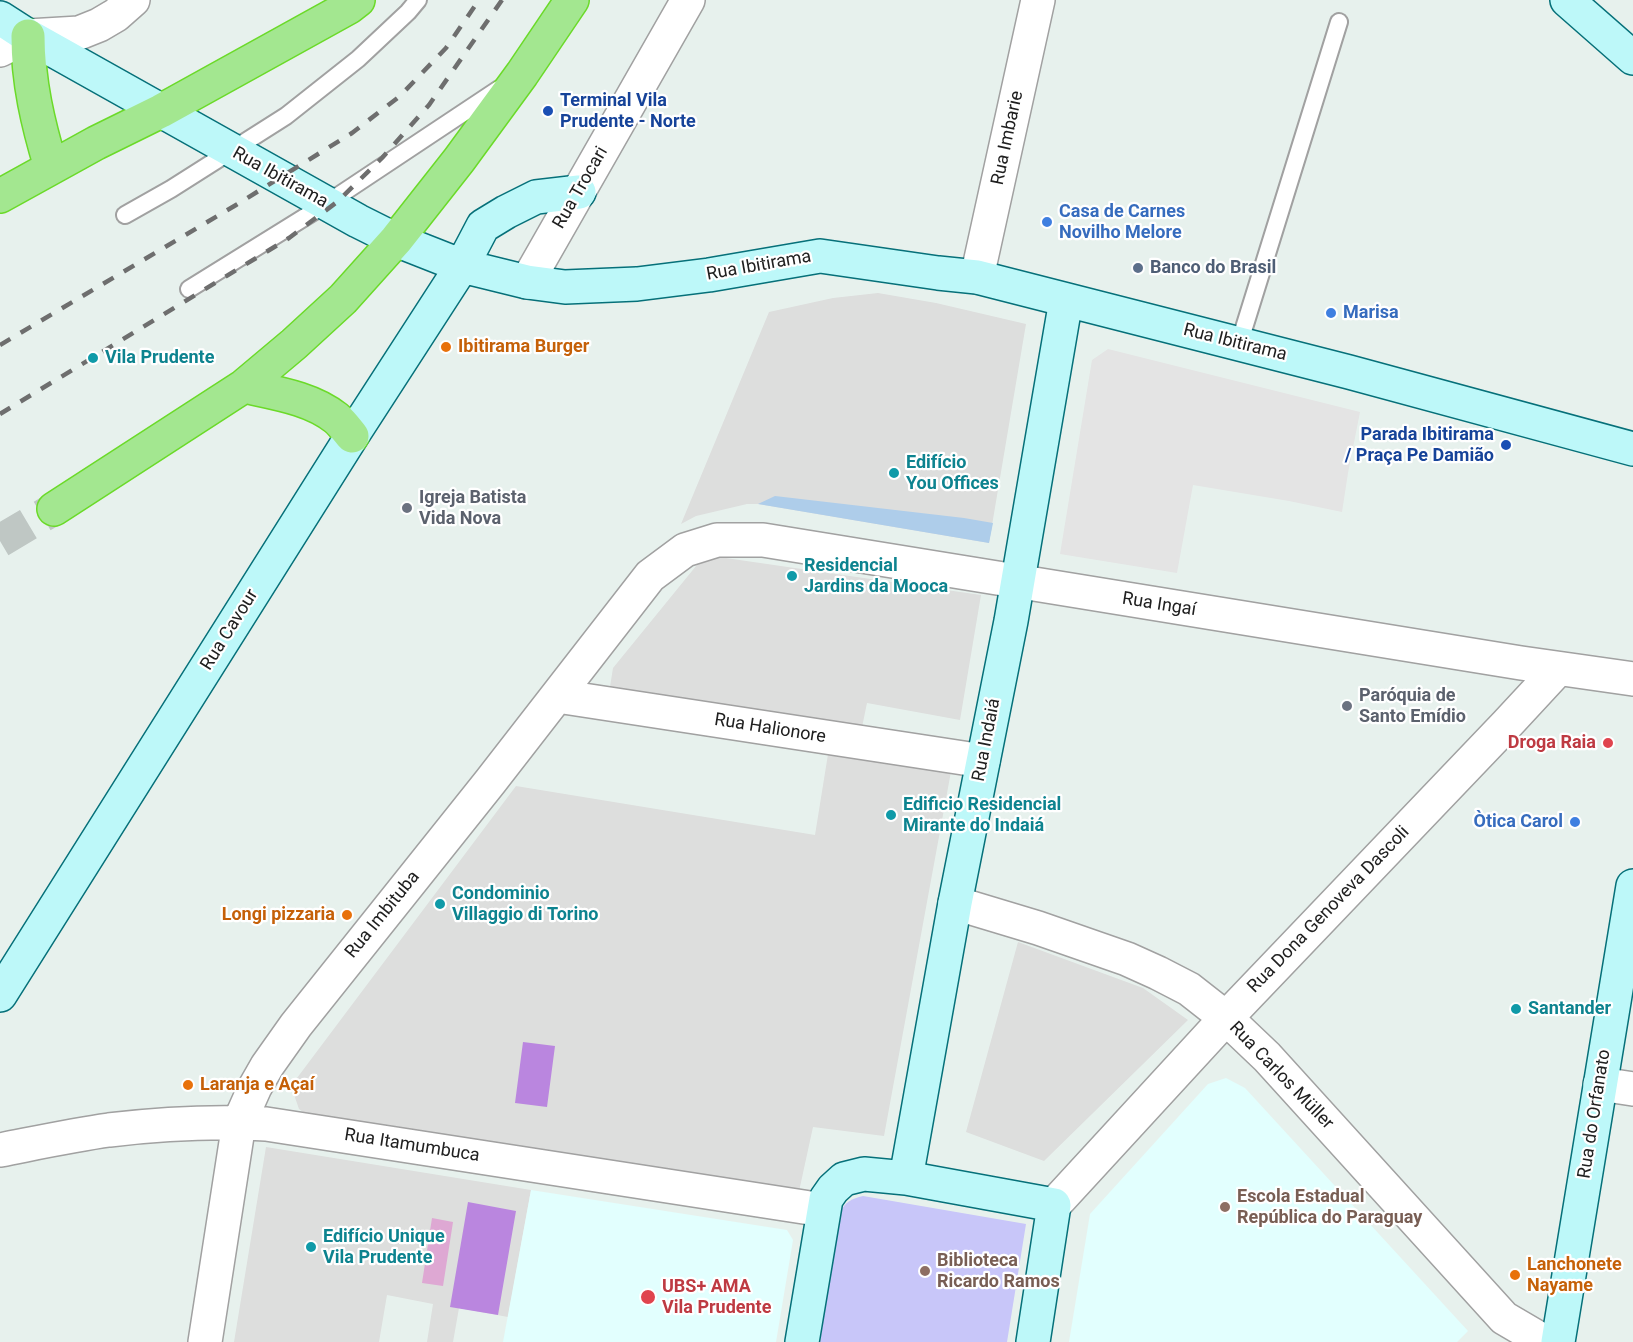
<!DOCTYPE html>
<html>
<head>
<meta charset="utf-8">
<style>
	body { margin:0 }
	canvas { display:block; background:#e7f1ed }
</style>
</head>
<body>
<canvas width="1633" height="1342"></canvas>
<script>
const ctx = document.querySelector('canvas').getContext('2d');
ctx.lineJoin = 'round';
function paint(path, color) { ctx.fillStyle = color; ctx.fill(path, 'evenodd'); }
function stroke(path, color, width, dash) { ctx.strokeStyle = color; ctx.lineWidth = width; ctx.lineCap = dash ? 'butt' : 'round'; ctx.setLineDash(dash || []); ctx.stroke(path); }
function label(font, color, halo, rows, align = 'center') {
  ctx.font = font + ' Roboto,sans-serif'; ctx.lineWidth = 4.5; ctx.setLineDash([]); ctx.textBaseline = 'middle'; ctx.strokeStyle = halo; ctx.fillStyle = color; for (const [text, x, y, turn = 0] of rows) {
    ctx.save(); ctx.translate(x, y); ctx.rotate((+turn || 0) * Math.PI / 180); ctx.textAlign = isNaN(turn) ? turn : align; if (halo) ctx.strokeText(text, 0, 0); ctx.fillText(text, 0, 0); ctx.restore();
  }
}
const residential = new Path2D(`
	M 878,293 L 936,303 L 1026,324 L 989,543 L 758,504 L 747,504 L 696,516 L 681,524 L 769,312 L 833,298 Z
	M 705,555 L 981,595 L 960,720 L 867,703 L 861,732 L 609,693 L 613,668 Z
	M 829,748 L 952,766 L 884,1136 L 813,1127 L 798,1196 L 317,1122 L 299,1109 L 291,1086 L 516,786 L 815,835 Z
	M 1018,942 L 1143,988 L 1188,1020 L 1044,1161 L 966,1132 Z
	M 266,1147 L 531,1190 L 508,1317 L 459,1308 L 453,1342 L 427,1342 L 433,1304 L 387,1295 L 379,1342 L 234,1342 Z`);
const education = new Path2D(`
	M 1226,1078 L 1245,1088 L 1468,1331 L 1457,1342 L 1069,1342 L 1090,1214 L 1208,1084 Z
	M 531,1190 L 787,1230 L 793,1240 L 776,1342 L 503,1342 Z`);
const grass = new Path2D(`
	M 775,496 L 964,518 L 993,523 L 989,543 L 758,504 Z`);
const park = new Path2D(`
	M 863,1196 L 1026,1224 L 1007,1342 L 820,1342 L 840,1213 C 845,1201 852,1199 863,1196 Z`);
const pitch = new Path2D(`
	M 523,1042 L 555,1046 L 547,1107 L 515,1103 Z
	M 468,1202 L 516,1211 L 498,1315 L 450,1307 Z`);
const parking = new Path2D(`
	M 1108,349 L 1360,412 L 1348,473 L 1342,512 L 1289,501 L 1193,485 L 1177,573 L 1060,554 L 1092,360 Z`);
const water = new Path2D(`
	M 432,1218 L 453,1222 L 443,1286 L 422,1283 Z`);
const highwayTunnel = new Path2D(`
	M 0,541 L 54,509`);
const lane = new Path2D(`
	M 125,215 L 171,189 L 286,116 L 358,59 L 408,12 L 418,0
	M 189,289 L 326,204 L 499,89
	M 1239,344 L 1339,22`);
const street = new Path2D(`
	M 0,50 L 28,36 L 79,33 L 99,25 L 116,15 L 133,0
	M 977,277 L 1038,0
	M 527,282 L 688,0
	M 557,696 L 983,761
	M 955,903 L 1038,928 L 1127,959 L 1158,973 L 1189,989 L 1226,1018 L 1267,1057 L 1504,1318 L 1545,1342
	M 1600,1084 L 1633,1089
	M 0,1150 C 36,1143 73,1135 109,1130 C 161,1124 214,1121 266,1124 L 823,1210
	M 1054,1205 L 1226,1018 L 1507,724 L 1558,669
	M 205,1342 L 239,1123 L 255,1087 L 267,1066 L 296,1025 L 490,782 L 650,576 L 685,550 L 717,540 L 763,540 L 1521,663 L 1633,679`);
const secondary = new Path2D(`
	M 1567,0 L 1633,58
	M 0,18 L 28,36 L 358,221 L 396,240 L 462,266 L 527,282 L 565,287 L 637,284 L 709,275 L 820,256 L 938,273 L 977,277 L 1349,372 L 1633,449
	M 0,995 L 352,436 L 462,266 L 483,226 L 506,212 L 536,197 L 579,192
	M 906,1178 L 955,903 L 1011,621 L 1066,300
	M 802,1342 L 826,1199 L 833,1189 L 844,1179 L 864,1174 L 906,1178 L 1054,1205 L 1033,1342
	M 1558,1342 L 1633,886`);
const highway = new Path2D(`
	M 28,36 C 28,82 38,124 51,167
	M 0,196 L 96,143 L 161,111 L 349,7 L 358,0
	M 244,386 C 275,393 311,398 336,418 C 342,423 347,430 352,436
	M 54,509 L 244,386 L 294,344 L 343,299 L 396,240 L 459,160 L 522,74 L 572,0`);
const rail = new Path2D(`
	M 0,345 L 236,205 L 352,133 L 400,96 L 446,48 L 479,0
	M 0,414 L 289,238 L 337,202 L 382,158 L 429,105 L 502,0`);
const markers = [
	[548,111,6,"#1a4fb4"],
	[1047,222,6,"#3f7fe0"],
	[1138,268,6,"#5c6f8a"],
	[1331,313,6,"#3f7fe0"],
	[446,347,6,"#e8710a"],
	[93,358,6,"#0f9aa8"],
	[1506,445,6,"#1a4fb4"],
	[894,473,6,"#0f9aa8"],
	[407,508,6,"#6b7280"],
	[792,576,6,"#0f9aa8"],
	[1347,706,6,"#6b7280"],
	[1608,743,6,"#e0444e"],
	[891,815,6,"#0f9aa8"],
	[1575,822,6,"#3f7fe0"],
	[440,904,6,"#0f9aa8"],
	[347,915,6,"#e8710a"],
	[1516,1009,6,"#0f9aa8"],
	[188,1085,6,"#e8710a"],
	[1225,1207,6,"#8d6e63"],
	[311,1247,6,"#0f9aa8"],
	[925,1271,6,"#8d6e63"],
	[1515,1275,6,"#e8710a"],
	[648,1297,8,"#e0444e"]
];
const transitNames = [
	["Terminal Vila",560,101],
	["Prudente - Norte",560,122],
	["Parada Ibitirama",1494,435,"right"],
	["/ Praça Pe Damião",1494,456,"right"]
];
const streetNames = [
	["Rua Imbarie",1008,138,-78],
	["Rua Ibitirama",280,178,29],
	["Rua Trocari",581,188,-60],
	["Rua Ibitirama",759,266,-10],
	["Rua Ibitirama",1235,343,14],
	["Rua Ingaí",1159,605,9],
	["Rua Cavour",230,630,-58],
	["Rua Halionore",770,729,9],
	["Rua Indaiá",987,740,-79],
	["Rua Dona Genoveva Dascoli",1329,910,-46],
	["Rua Imbituba",383,915,-51],
	["Rua Carlos Müller",1281,1076,46],
	["Rua do Orfanato",1595,1114,-81],
	["Rua Itamumbuca",412,1146,9]
];
const shopNames = [
	["Casa de Carnes",1059,212],
	["Novilho Melore",1059,233],
	["Marisa",1343,313],
	["Òtica Carol",1563,822,"right"]
];
const serviceNames = [
	["Banco do Brasil",1150,268]
];
const foodNames = [
	["Ibitirama Burger",458,347],
	["Longi pizzaria",335,915,"right"],
	["Laranja e Açaí",200,1085],
	["Lanchonete",1527,1265],
	["Nayame",1527,1286]
];
const cultureNames = [
	["Vila Prudente",105,358],
	["Edifício",906,463],
	["You Offices",906,484],
	["Residencial",804,566],
	["Jardins da Mooca",804,587],
	["Edificio Residencial",903,805],
	["Mirante do Indaiá",903,826],
	["Condominio",452,894],
	["Villaggio di Torino",452,915],
	["Santander",1528,1009],
	["Edifício Unique",323,1237],
	["Vila Prudente",323,1258]
];
const worshipNames = [
	["Igreja Batista",419,498],
	["Vida Nova",419,519],
	["Paróquia de",1359,696],
	["Santo Emídio",1359,717]
];
const healthNames = [
	["Droga Raia",1596,743],
	["UBS+ AMA",662,1287,"left"],
	["Vila Prudente",662,1308,"left"]
];
const educationNames = [
	["Escola Estadual",1237,1197],
	["República do Paraguay",1237,1218],
	["Biblioteca",937,1261],
	["Ricardo Ramos",937,1282]
];
paint(residential, '#dddedd');
paint(education, '#e2fffe');
paint(grass, '#aecdea');
paint(park, '#c8c6f9');
paint(pitch, '#ba86df');
paint(parking, '#e4e4e4');
paint(water, '#dea8d3');
stroke(highwayTunnel, '#bfc7c4', 33, [33, 16]);
stroke(lane, '#a1a1a1', 20);
stroke(street, '#a1a1a1', 36);
stroke(secondary, '#067079', 36);
stroke(highway, '#6bda29', 36);
stroke(lane, '#fff', 16);
stroke(street, '#fff', 33);
stroke(secondary, '#bdf8f9', 33);
stroke(highway, '#a3e790', 33);
stroke(rail, '#6e6e6e', 4.5, [12, 12]);
for (const [x, y, r, color] of markers) { const dot = new Path2D(); dot.arc(x, y, r, 0, 2 * Math.PI); ctx.fillStyle = color; ctx.fill(dot); stroke(dot, '#fff', 2); }
label('bold 18px', '#164399', '#fff', transitNames, 'left');
label('18px', '#202020', '#fff', streetNames);
label('bold 18px', '#366cbe', '#fff', shopNames, 'left');
label('bold 18px', '#4e5e75', '#fff', serviceNames, 'left');
label('bold 18px', '#c56008', '#fff', foodNames, 'left');
label('bold 18px', '#0d838f', '#fff', cultureNames, 'left');
label('bold 18px', '#5b616d', '#fff', worshipNames, 'left');
label('bold 18px', '#be3a42', '#fff', healthNames, 'right');
label('bold 18px', '#785e54', '#fff', educationNames, 'left');
</script>
</body>
</html>
